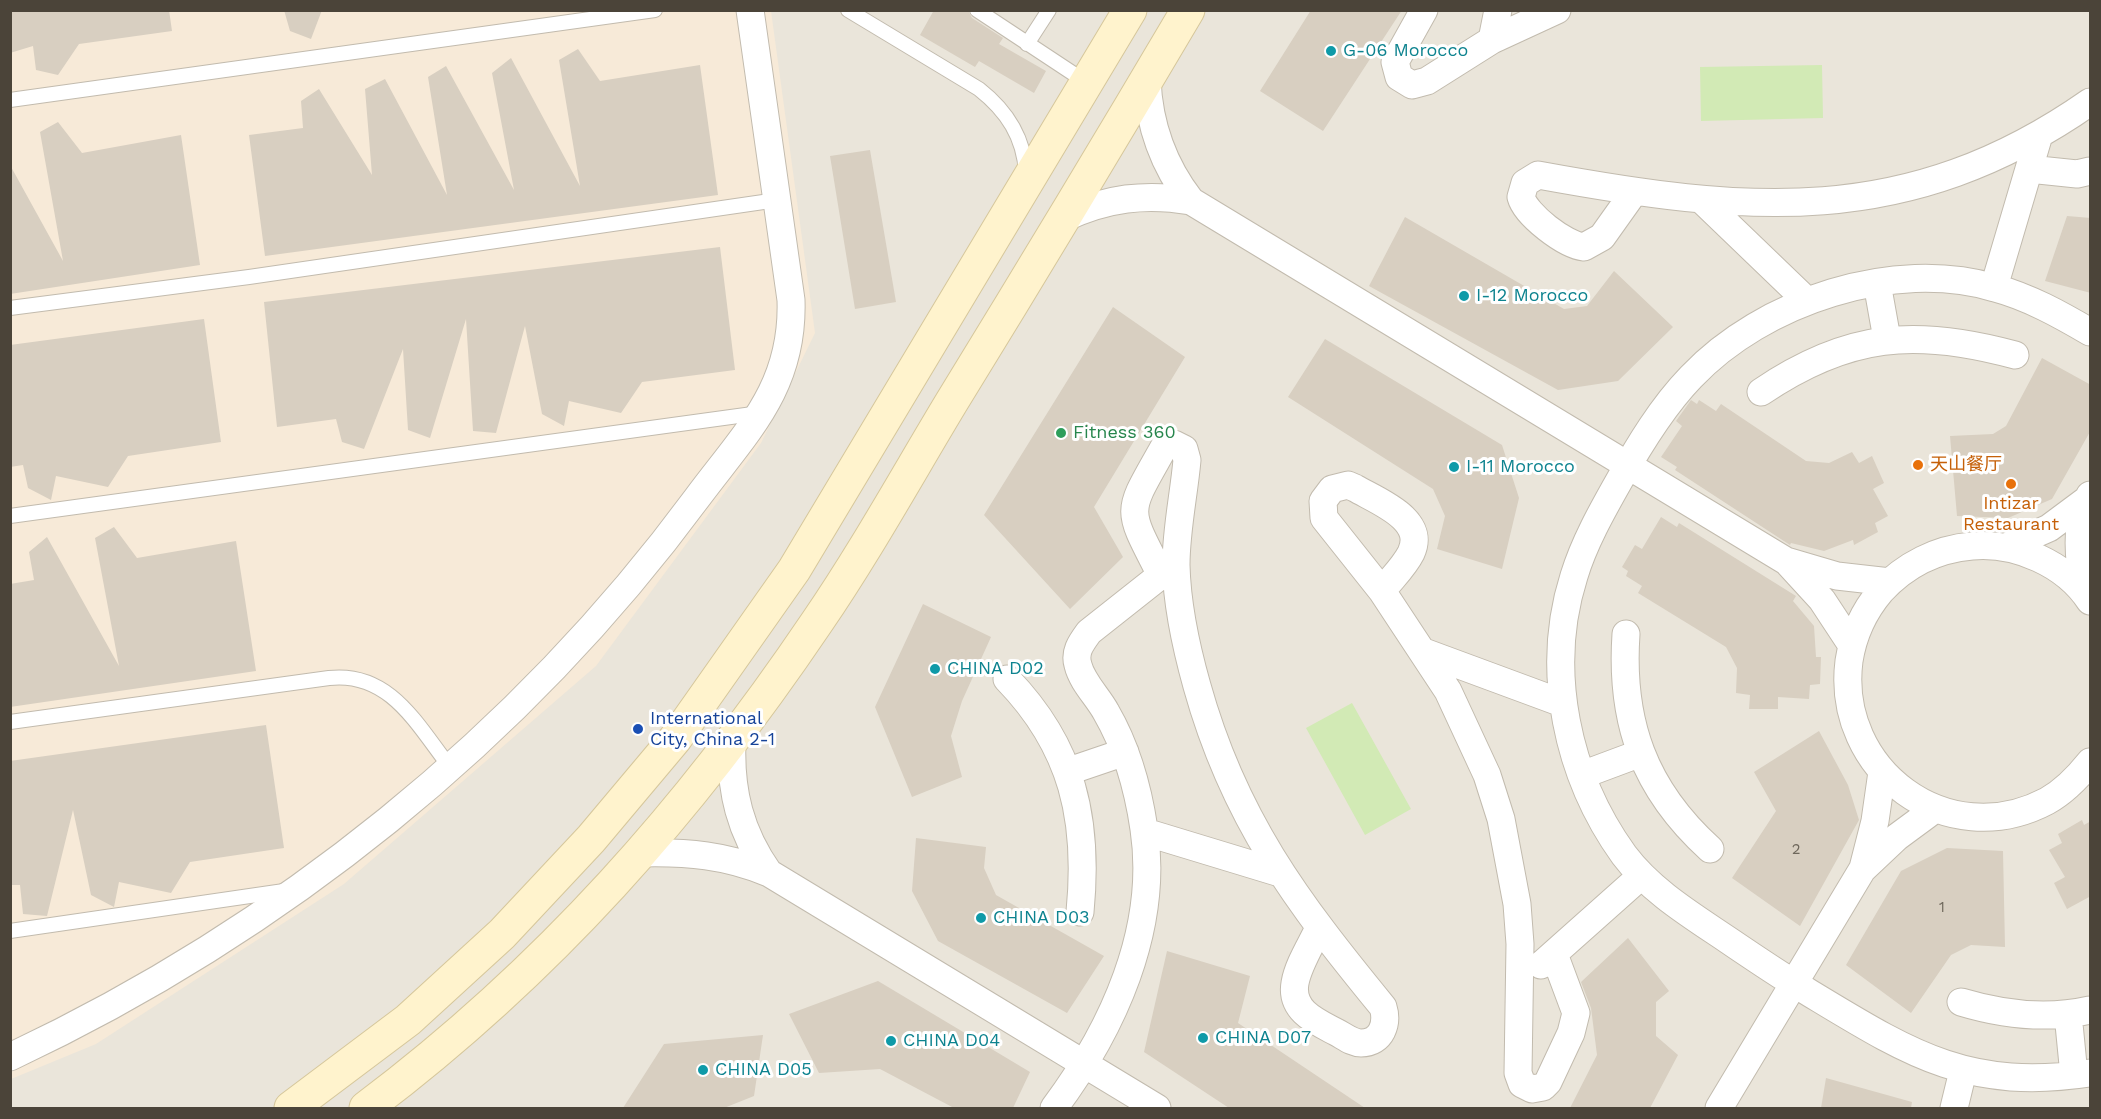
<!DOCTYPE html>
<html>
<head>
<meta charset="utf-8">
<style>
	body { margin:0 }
	#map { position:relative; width:2101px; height:1119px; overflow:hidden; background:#f6f3ec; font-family:"Work Sans",sans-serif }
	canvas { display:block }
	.frame { position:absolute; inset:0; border:12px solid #4b4439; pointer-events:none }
</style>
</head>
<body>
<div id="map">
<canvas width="2101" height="1119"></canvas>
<div class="frame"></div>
</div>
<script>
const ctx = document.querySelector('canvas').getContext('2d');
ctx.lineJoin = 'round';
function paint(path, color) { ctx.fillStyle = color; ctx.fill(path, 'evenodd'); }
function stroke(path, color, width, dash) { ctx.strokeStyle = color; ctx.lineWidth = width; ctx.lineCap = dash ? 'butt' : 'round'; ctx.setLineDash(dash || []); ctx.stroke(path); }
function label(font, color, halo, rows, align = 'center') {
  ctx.font = font + ' "Work Sans","Noto Sans SC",sans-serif'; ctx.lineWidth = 6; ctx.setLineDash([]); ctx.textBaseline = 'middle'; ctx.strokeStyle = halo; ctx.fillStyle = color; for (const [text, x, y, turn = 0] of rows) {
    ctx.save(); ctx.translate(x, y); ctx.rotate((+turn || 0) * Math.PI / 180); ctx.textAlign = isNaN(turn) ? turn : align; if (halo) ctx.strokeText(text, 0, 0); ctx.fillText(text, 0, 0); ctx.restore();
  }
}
const residential = new Path2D(`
	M 10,11 L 2090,11 L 2090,1108 L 11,1108 Z`);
const commercial = new Path2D(`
	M 11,11 L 771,11 L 815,333 L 761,443 L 596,666 L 344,884 L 96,1044 L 11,1079 Z`);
const green = new Path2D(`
	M 1822,65 L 1823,118 L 1701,121 L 1700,67 Z
	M 1352,703 L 1411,809 L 1365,835 L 1306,728 Z`);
const building = new Path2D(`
	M 10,10 L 169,10 L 172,31 L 79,44 L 58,75 L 36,70 L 33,46 L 10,53 Z
	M 284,10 L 322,10 L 311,39 L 290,31 Z
	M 934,10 L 968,10 L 972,18 L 1003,38 L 999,44 L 1046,71 L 1034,93 L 979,61 L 975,67 L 920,35 Z
	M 1311,10 L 1402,10 L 1323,131 L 1260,91 Z
	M 578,49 L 600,81 L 700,65 L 718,195 L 265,256 L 249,135 L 303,128 L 301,101 L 319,89 L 372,175 L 365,89 L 385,79 L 447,195 L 428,77 L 446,66 L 514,190 L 492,73 L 511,58 L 580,186 L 559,60 Z
	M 58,122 L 82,153 L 181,135 L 200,265 L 10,294 L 10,165 L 63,261 L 40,132 Z
	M 870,150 L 896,302 L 855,309 L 830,156 Z
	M 2067,216 L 2091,218 L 2091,293 L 2045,281 Z
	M 1405,217 L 1564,309 L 1587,306 L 1614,271 L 1673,327 L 1618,381 L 1558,390 L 1369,286 Z
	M 720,247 L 735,370 L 642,382 L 621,413 L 569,401 L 564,426 L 542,414 L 525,326 L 496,433 L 473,431 L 466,319 L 430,438 L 408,430 L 403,349 L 364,449 L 342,442 L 336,419 L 277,427 L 264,302 Z
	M 1113,307 L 1185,357 L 1094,507 L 1123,557 L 1070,609 L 984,515 Z
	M 204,319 L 221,442 L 128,456 L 108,487 L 56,476 L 51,500 L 28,488 L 23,465 L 10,467 L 10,345 Z
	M 1325,339 L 1502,445 L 1519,498 L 1502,569 L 1437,549 L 1445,516 L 1433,489 L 1288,397 Z
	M 2042,358 L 2091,385 L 2091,430 L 2052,499 L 2008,518 L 1957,516 L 1950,436 L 1993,434 L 2006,426 Z
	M 1691,400 L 1697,404 L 1699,400 L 1716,411 L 1721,404 L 1806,461 L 1829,463 L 1852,452 L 1859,463 L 1872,456 L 1884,483 L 1873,489 L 1888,516 L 1875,523 L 1878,532 L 1854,545 L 1853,540 L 1824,551 L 1791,543 L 1790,545 L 1675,470 L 1677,467 L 1661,457 L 1682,426 L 1676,421 Z
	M 1661,517 L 1677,527 L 1679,523 L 1796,596 L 1793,601 L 1814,626 L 1816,657 L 1821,657 L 1820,684 L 1810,685 L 1809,699 L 1778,697 L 1778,709 L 1749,709 L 1750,695 L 1736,693 L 1737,668 L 1726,647 L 1638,593 L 1642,586 L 1626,576 L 1628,571 L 1622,567 L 1635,545 L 1642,549 Z
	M 114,527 L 137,558 L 236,541 L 256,671 L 10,707 L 10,584 L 34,580 L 29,552 L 47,537 L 119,666 L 95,538 Z
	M 923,604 L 991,637 L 962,701 L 951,736 L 962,777 L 912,797 L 875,707 Z
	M 266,725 L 284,848 L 190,862 L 171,893 L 119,882 L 114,907 L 91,895 L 73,810 L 47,916 L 23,914 L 20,885 L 10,885 L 10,761 Z
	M 1819,731 L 1848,785 L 1859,820 L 1800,926 L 1732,878 L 1776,811 L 1754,772 Z
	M 2082,820 L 2084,825 L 2091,821 L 2091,896 L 2067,909 L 2054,883 L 2065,877 L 2049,850 L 2062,843 L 2058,834 Z
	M 916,838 L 986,847 L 984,868 L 996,895 L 1104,956 L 1067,1013 L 938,941 L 912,891 Z
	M 1947,848 L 2003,851 L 2005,947 L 1971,945 L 1951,955 L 1911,1013 L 1846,965 L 1901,871 Z
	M 1628,938 L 1669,991 L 1656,1002 L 1656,1036 L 1678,1055 L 1650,1108 L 1570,1108 L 1597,1055 L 1591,1008 L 1581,982 Z
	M 1167,951 L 1250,976 L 1238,1023 L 1365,1108 L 1229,1108 L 1144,1052 Z
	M 878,981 L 1030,1072 L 1013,1108 L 954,1108 L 880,1069 L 819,1073 L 789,1014 Z
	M 763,1035 L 754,1096 L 724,1108 L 623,1108 L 664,1044 Z
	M 1826,1078 L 1912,1102 L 1911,1108 L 1821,1108 Z`);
const lane = new Path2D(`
	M 848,10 L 979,89 C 1007,111 1024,137 1026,173
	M 977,10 L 1086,82
	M 1027,44 L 1049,10
	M 10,100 L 655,10
	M 10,308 L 249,277 L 777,200
	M 10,516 L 760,413
	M 10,722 L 329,678 C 390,671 417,725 450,767
	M 10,931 L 284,891`);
const street = new Path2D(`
	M 1424,10 L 1395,62 L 1399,77 L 1412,85 L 1427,81 L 1492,40 L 1557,10
	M 1492,40 L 1498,10
	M 1147,80 C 1149,126 1163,165 1191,201 L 1786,561 L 1837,576 L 1890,582
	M 2029,169 L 2077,174 L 2090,171
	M 1634,192 L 1602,237 L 1584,247 C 1565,245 1526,215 1521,197 L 1525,183 L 1538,175 C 1746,213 1907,230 2090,102
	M 1703,201 L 1806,300
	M 1064,218 C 1106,198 1146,193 1191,201
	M 1877,283 L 1887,339
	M 1994,287 L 2039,135
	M 2090,332 C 2061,315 2029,297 1995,288 C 1894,258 1763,301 1691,377 C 1662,407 1639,445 1619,481 C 1602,511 1584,543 1574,576 C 1544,670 1567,776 1624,855 C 1651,891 1691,915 1728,940 C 1753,957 1778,974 1803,989 C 1906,1051 1965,1092 2090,1073
	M 1761,392 C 1848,333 1916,328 2015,355
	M 2006,547 L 2049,528 L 2088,499
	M 1789,564 L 1822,600 L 1851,644
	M 1161,575 C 1125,505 1126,515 1164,447 L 1174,444 L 1184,449 L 1187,460 C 1184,494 1176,530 1176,565 C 1177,606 1186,647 1197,686 C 1234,819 1297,902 1383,1007 C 1388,1023 1382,1043 1361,1043 C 1352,1043 1344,1036 1336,1032 C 1317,1022 1290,1011 1295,983 C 1298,965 1311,945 1319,928
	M 1382,591 C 1391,579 1404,567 1411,553 C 1427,519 1377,501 1355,488 L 1348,485 L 1332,489 L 1323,501 L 1324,518 L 1382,591 L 1448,691 L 1487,775 L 1501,819 L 1517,904 L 1520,944 L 1518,1073 L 1522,1084 L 1532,1089 L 1543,1087 L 1548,1082 L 1571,1033 L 1576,1013 L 1554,954
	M 2084,592 C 2079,562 2074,522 2090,495
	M 2090,601 C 2066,564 2016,542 1972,546 C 1937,549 1905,565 1881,591 C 1864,611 1853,635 1849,661 C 1835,770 1947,854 2047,801 C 2065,791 2078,777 2090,762
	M 1626,634 C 1620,722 1644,789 1710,849
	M 1424,652 L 1562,703
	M 1007,679 C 1073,747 1089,820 1080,912
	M 732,742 C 730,791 740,832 769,873
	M 1069,771 L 1125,752
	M 1582,775 L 1641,753
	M 1145,832 L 1280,873
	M 642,853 C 687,852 726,855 769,873 L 1157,1108
	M 1863,868 L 1875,821 L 1882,772
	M 1541,965 L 1641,876
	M 1961,1002 C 2004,1015 2046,1020 2090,1010
	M 2068,1014 L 2074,1075
	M 10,1057 C 280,930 520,738 697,498 C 746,432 794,388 791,300 L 750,10
	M 1054,1108 C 1113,1029 1159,929 1144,829 C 1138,788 1127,748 1106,712 C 1098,697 1082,682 1078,665 C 1074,652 1081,643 1089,632 L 1175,564
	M 1719,1108 L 1862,870 L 1897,837 L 1935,809
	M 1954,1108 L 1963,1071`);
const secondary = new Path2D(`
	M 291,1108 L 408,1020 L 502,934 L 591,839 L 675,739 L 794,570 L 1130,10
	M 366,1108 C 548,971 690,810 817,622 C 865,552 907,476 951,403 C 1031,273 1110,142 1188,10`);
const markers = [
	[1331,51,6,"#0f9aa8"],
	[1464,296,6,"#0f9aa8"],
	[1061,433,6,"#2e9e5b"],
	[1918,465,6,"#e8710a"],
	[1454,467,6,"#0f9aa8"],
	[2011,484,6,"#e8710a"],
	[935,669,6,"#0f9aa8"],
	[638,729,6,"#1a4fb4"],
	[981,918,6,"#0f9aa8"],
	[1203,1038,6,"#0f9aa8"],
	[891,1041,6,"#0f9aa8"],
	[703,1070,6,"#0f9aa8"]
];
const numberNames = [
	["2",1796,850],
	["1",1942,908]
];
const cultureNames = [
	["G-06 Morocco",1343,51],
	["I-12 Morocco",1476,296],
	["I-11 Morocco",1466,467],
	["CHINA D02",947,669],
	["CHINA D03",993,918],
	["CHINA D07",1215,1038],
	["CHINA D04",903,1041],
	["CHINA D05",715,1070]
];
const leisureNames = [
	["Fitness 360",1073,433]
];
const foodNames = [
	["天山餐厅",1930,465],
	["Intizar",2011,504,"center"],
	["Restaurant",2011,525,"center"]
];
const transitNames = [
	["International",650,719],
	["City, China 2-1",650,740]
];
paint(residential, '#eae5da');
paint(commercial, '#f7ead8');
paint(green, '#d2eab5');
paint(building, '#d8cfc1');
stroke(lane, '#c2bbae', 16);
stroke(street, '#c2bbae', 29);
stroke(secondary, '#d6c79b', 35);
stroke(lane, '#fff', 14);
stroke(street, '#fff', 27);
stroke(secondary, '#fff3cd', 33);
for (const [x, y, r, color] of markers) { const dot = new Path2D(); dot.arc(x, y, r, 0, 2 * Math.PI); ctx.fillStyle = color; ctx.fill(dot); stroke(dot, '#fff', 2); }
label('15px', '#6e675b', null, numberNames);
label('18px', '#0d838f', '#fff', cultureNames, 'left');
label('18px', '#27864d', '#fff', leisureNames, 'left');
label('18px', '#c56008', '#fff', foodNames, 'left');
label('18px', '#164399', '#fff', transitNames, 'left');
</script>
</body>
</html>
